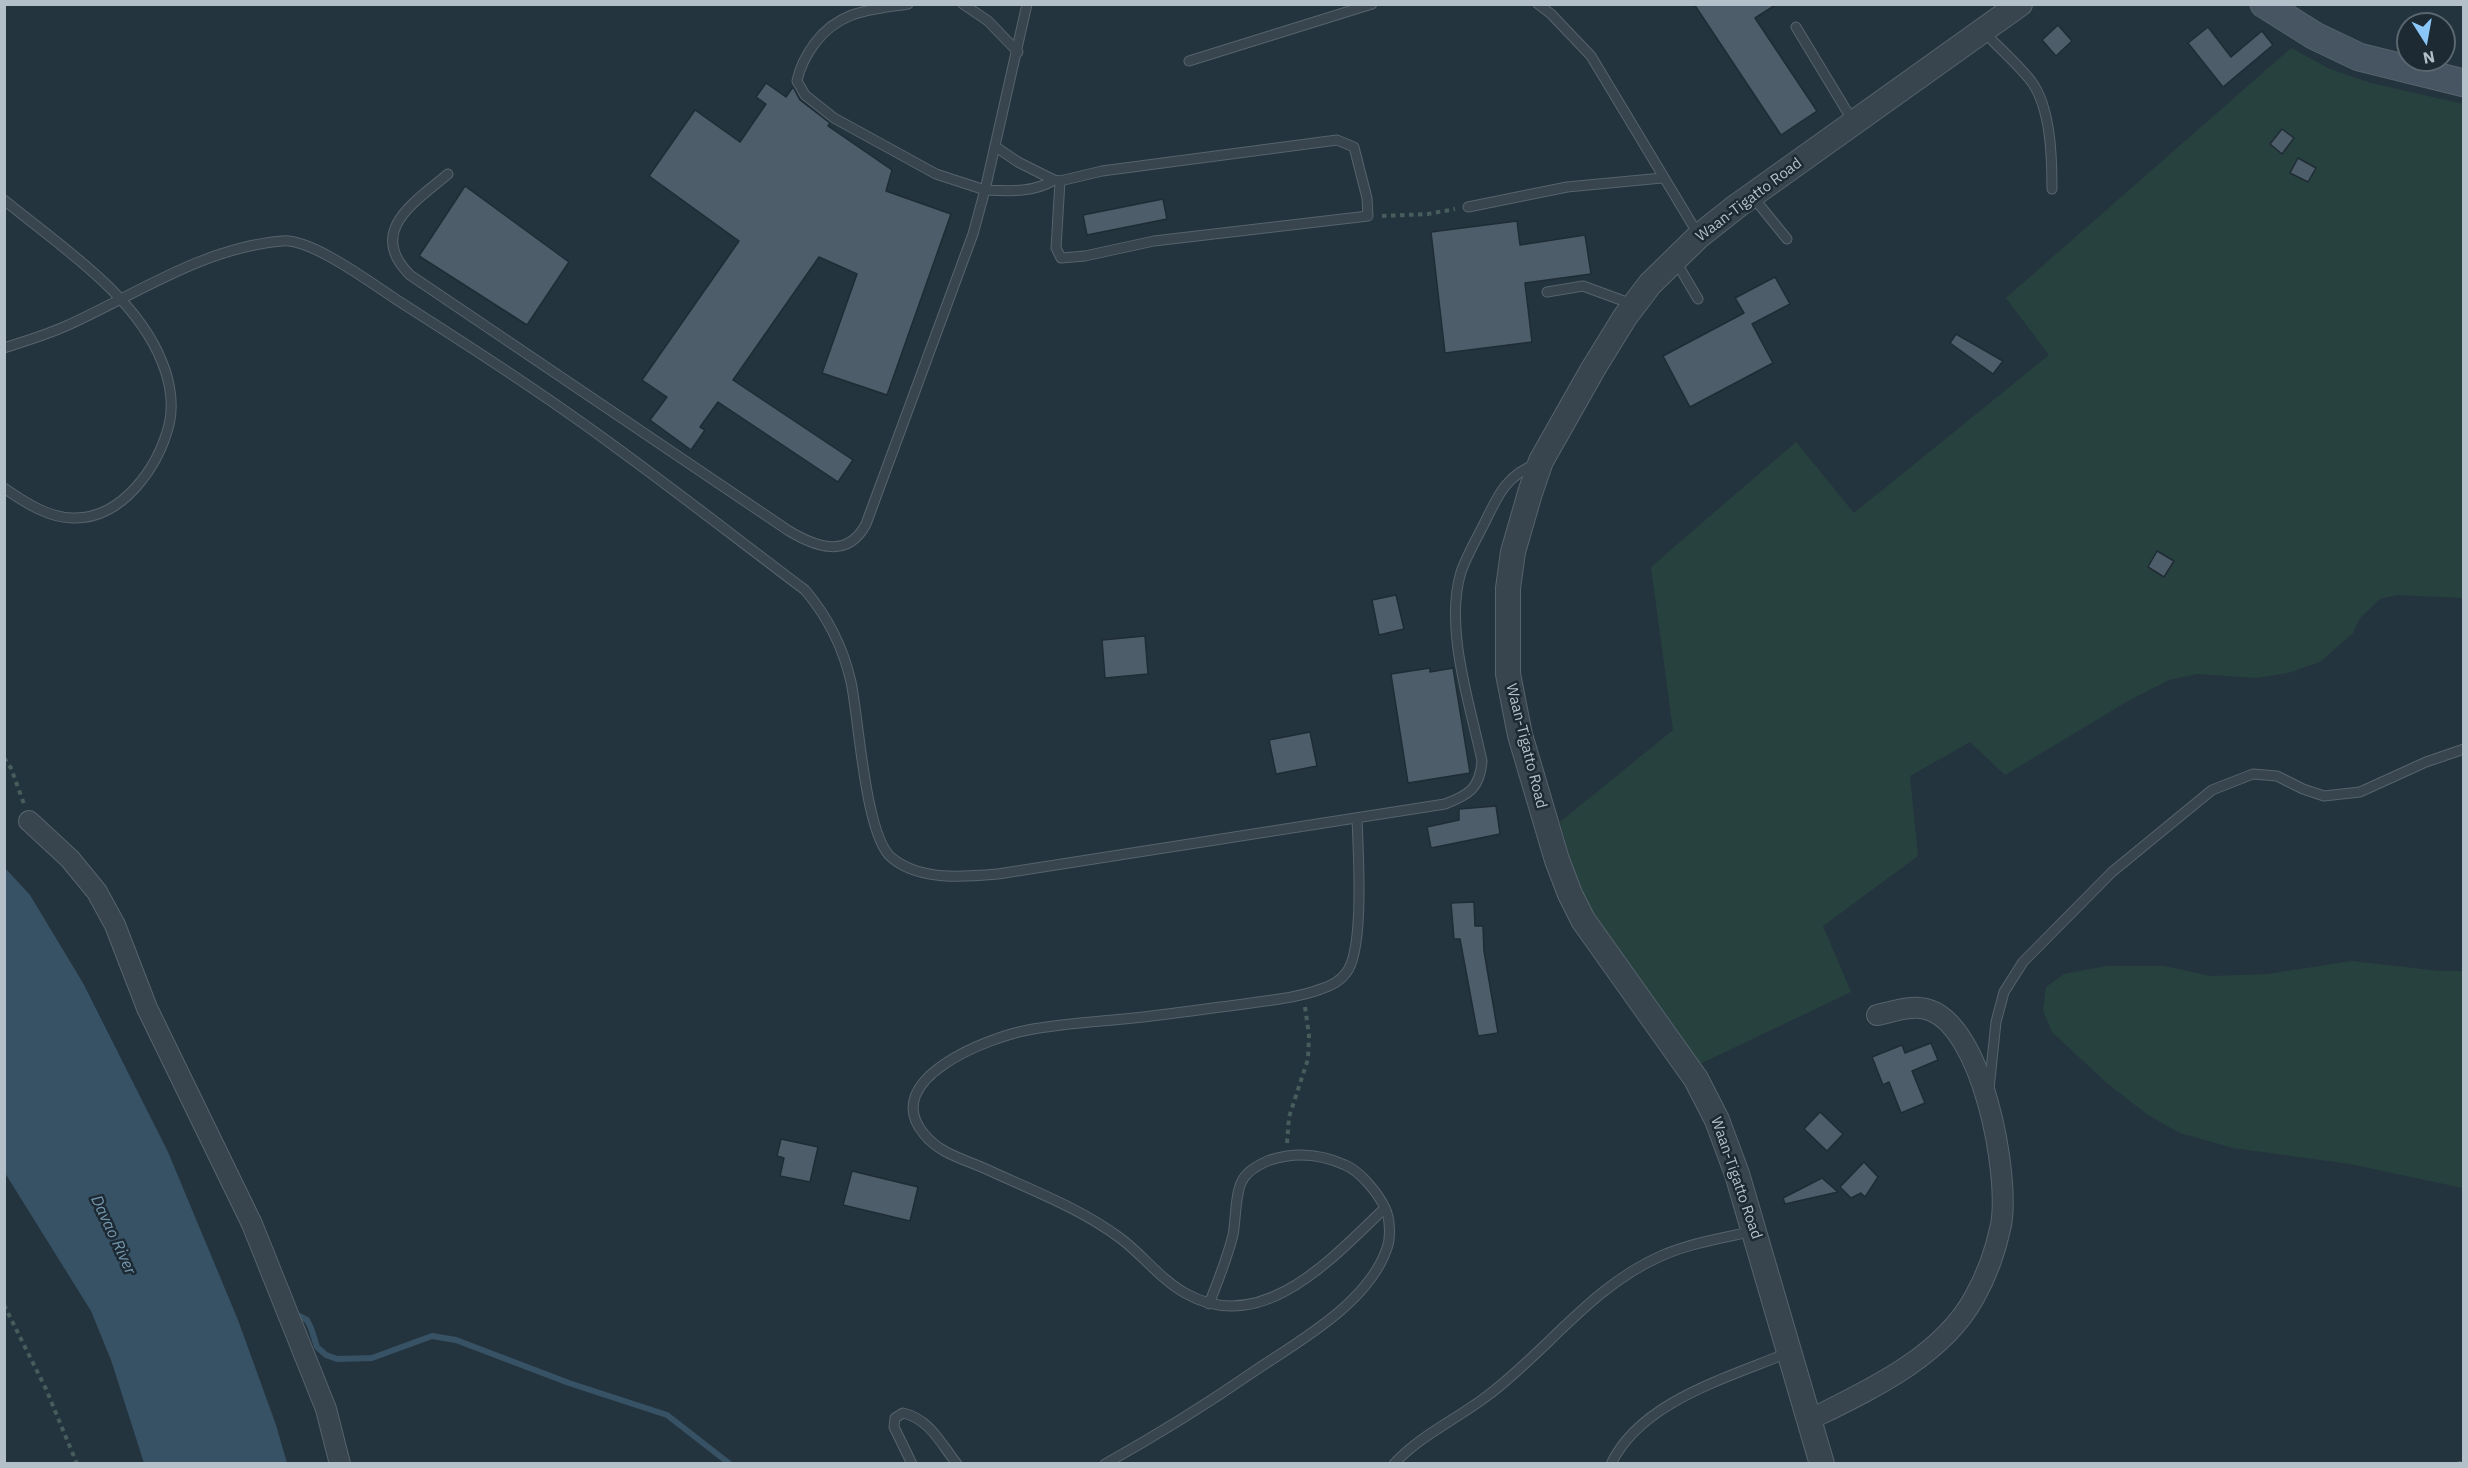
<!DOCTYPE html>
<html>
<head>
<meta charset="utf-8">
<style>
	body { margin:0 }
	#map { position:relative; width:2468px; height:1468px; overflow:hidden; background:#24343e; font-family:"IBM Plex Sans",sans-serif }
	canvas { display:block }
	.frame { position:absolute; inset:0; border:6px solid #b4c0c9; pointer-events:none }
	.north { position:absolute; left:2396px; top:12px; width:60px; height:60px; box-sizing:border-box; background:#1d2a33; border:2px solid #59666f; border-radius:50%; rotate:169deg; font-size:16px; font-weight:700; line-height:24px; text-align:center; color:#b4c0c9 }
	.north::after { content:''; display:block; margin:auto; width:21px; height:27px; background:#8ac7f8; clip-path:polygon(50% 0,100% 100%,50% 72%,0 100%) }
</style>
</head>
<body>
<div id="map">
<canvas width="2468" height="1468"></canvas>
<div class="frame"></div>
<div class="north">N</div>
</div>
<script>
const ctx = document.querySelector('canvas').getContext('2d');
ctx.lineJoin = 'round';
function paint(path, color) { ctx.fillStyle = color; ctx.fill(path, 'evenodd'); }
function stroke(path, color, width, dash) { ctx.strokeStyle = color; ctx.lineWidth = width; ctx.lineCap = dash ? 'butt' : 'round'; ctx.setLineDash(dash || []); ctx.stroke(path); }
function label(font, color, halo, rows, align = 'center') {
  ctx.font = font + ' "IBM Plex Sans",sans-serif'; ctx.lineWidth = 5; ctx.setLineDash([]); ctx.textBaseline = 'middle'; ctx.strokeStyle = halo; ctx.fillStyle = color; for (const [text, x, y, turn = 0] of rows) {
    ctx.save(); ctx.translate(x, y); ctx.rotate((+turn || 0) * Math.PI / 180); ctx.textAlign = isNaN(turn) ? turn : align; if (halo) ctx.strokeText(text, 0, 0); ctx.fillText(text, 0, 0); ctx.restore();
  }
}
const green = new Path2D(`
	M 2291,48 L 2330,69 L 2371,83 L 2463,104 L 2463,598 L 2396,595 L 2380,599 L 2360,618 L 2353,633 L 2320,662 L 2288,673 L 2257,678 L 2197,674 L 2169,680 L 2128,701 L 2005,775 L 1970,742 L 1910,776 L 1918,856 L 1823,926 L 1851,992 L 1700,1064 L 1592,914 L 1577,885 L 1560,822 L 1673,730 L 1651,567 L 1796,442 L 1854,513 L 2049,355 L 2006,298 Z
	M 2352,961 L 2440,971 L 2463,971 L 2463,1188 L 2350,1164 L 2233,1148 L 2180,1133 L 2148,1115 L 2108,1084 L 2052,1032 L 2043,1010 L 2046,987 L 2064,974 L 2106,966 L 2164,966 L 2211,976 L 2268,974 Z`);
const water = new Path2D(`
	M 5,868 L 30,895 L 83,983 L 168,1152 L 238,1320 L 276,1425 L 287,1463 L 144,1463 L 111,1360 L 91,1311 L 5,1173 Z`);
const stream = new Path2D(`
	M 297,1315 L 307,1320 L 311,1328 L 317,1347 L 326,1355 L 337,1359 L 372,1358 L 432,1336 L 456,1340 L 569,1383 L 667,1415 L 730,1464`);
const building = new Path2D(`
	M 1694,4 L 1777,4 L 1755,18 L 1817,111 L 1781,135 Z
	M 2058,25 L 2072,41 L 2056,56 L 2042,40 Z
	M 2208,27 L 2231,57 L 2262,31 L 2273,45 L 2223,87 L 2188,43 Z
	M 766,83 L 786,97 L 793,87 L 800,100 L 830,123 L 828,126 L 892,170 L 886,191 L 951,214 L 887,395 L 822,373 L 857,274 L 819,257 L 733,380 L 853,460 L 838,482 L 718,402 L 700,427 L 705,430 L 691,450 L 650,420 L 667,397 L 642,380 L 739,241 L 649,176 L 695,110 L 740,142 L 766,104 L 756,97 Z
	M 2282,129 L 2294,138 L 2282,154 L 2270,144 Z
	M 2298,158 L 2316,168 L 2308,182 L 2290,173 Z
	M 465,186 L 569,262 L 527,325 L 419,256 Z
	M 1163,199 L 1167,219 L 1087,235 L 1083,215 Z
	M 1517,221 L 1520,245 L 1585,235 L 1591,274 L 1525,283 L 1532,342 L 1445,353 L 1431,232 Z
	M 1775,277 L 1790,304 L 1752,324 L 1773,363 L 1690,407 L 1663,356 L 1744,313 L 1735,298 Z
	M 1956,334 L 2003,361 L 1993,374 L 1950,343 Z
	M 2157,551 L 2174,561 L 2164,577 L 2148,567 Z
	M 1396,595 L 1404,629 L 1379,635 L 1372,600 Z
	M 1145,636 L 1148,674 L 1105,678 L 1102,640 Z
	M 1430,668 L 1430,672 L 1453,668 L 1470,773 L 1408,783 L 1391,674 Z
	M 1310,732 L 1317,766 L 1276,774 L 1269,740 Z
	M 1496,806 L 1500,834 L 1431,848 L 1427,827 L 1459,820 L 1459,809 Z
	M 1474,902 L 1475,926 L 1483,926 L 1484,951 L 1498,1033 L 1478,1036 L 1460,939 L 1454,939 L 1451,903 Z
	M 1931,1043 L 1938,1060 L 1912,1071 L 1925,1103 L 1901,1113 L 1889,1082 L 1883,1085 L 1872,1057 L 1902,1045 L 1905,1053 Z
	M 1820,1112 L 1843,1134 L 1827,1151 L 1804,1129 Z
	M 781,1139 L 818,1147 L 810,1182 L 780,1176 L 784,1158 L 777,1156 Z
	M 1864,1162 L 1878,1177 L 1865,1197 L 1861,1193 L 1851,1198 L 1840,1187 Z
	M 852,1171 L 918,1187 L 910,1221 L 843,1205 Z
	M 1822,1178 L 1838,1192 L 1785,1204 L 1783,1198 Z`);
const path = new Path2D(`
	M 1382,216 L 1428,214 L 1455,209
	M 4,758 L 11,768 L 24,804
	M 1287,1143 L 1289,1117 L 1308,1059 L 1309,1035 L 1305,1007
	M 4,1305 L 46,1389 L 77,1464
	M 2457,1464 L 2464,1462`);
const service = new Path2D(`
	M 908,4 C 871,10 840,10 815,43 C 806,55 800,66 797,81 L 805,95 L 834,118 L 936,174 L 985,190 L 1027,4
	M 963,4 L 988,21 L 1018,52
	M 1538,4 L 1551,14 L 1591,56 L 1698,234
	M 1796,27 L 1854,123
	M 1983,31 C 1998,47 2017,63 2031,81 C 2051,108 2052,157 2052,189
	M 1189,61 L 1372,4
	M 996,147 L 1018,162 L 1054,180 L 1060,181 L 1102,171 L 1337,140 L 1354,147 L 1367,198 L 1368,216 L 1154,241 L 1085,256 L 1061,258 L 1056,248 L 1060,181
	M 448,174 C 415,202 366,231 410,275 L 789,531 C 816,547 848,559 866,524 L 973,234 L 985,190 C 1009,191 1033,193 1054,180
	M 1753,197 L 1787,239
	M 4,200 C 59,245 136,295 162,362 C 170,381 174,405 169,425 C 158,467 123,518 75,518 C 50,519 24,502 4,488
	M 1468,207 L 1567,187 L 1662,178
	M 1675,260 L 1698,299
	M 1547,292 L 1583,286 L 1632,304
	M 4,348 C 25,341 46,335 66,326 C 137,294 202,248 282,241 C 311,238 371,283 397,300 C 469,346 542,393 610,443 C 676,491 740,541 805,590 C 828,617 843,647 851,682 C 859,719 865,837 892,858 C 920,881 964,877 998,874 L 1445,804 C 1469,795 1480,788 1482,761 C 1470,704 1444,628 1461,572 C 1467,555 1477,538 1485,522 C 1499,493 1507,475 1538,463
	M 1357,818 C 1358,850 1365,950 1346,973 C 1340,981 1331,986 1321,989 C 1297,998 1270,1000 1244,1004 C 1204,1009 1164,1015 1124,1019 C 1092,1022 1059,1024 1028,1030 C 990,1037 878,1079 924,1134 C 940,1154 964,1159 986,1169 C 1031,1190 1080,1208 1120,1238 C 1143,1255 1160,1279 1185,1293 C 1263,1338 1334,1256 1385,1208
	M 1989,1089 L 1996,1022 L 2004,992 L 2023,962 L 2112,872 L 2212,790 L 2253,774 L 2277,776 L 2303,789 L 2324,796 L 2360,792 L 2426,762 L 2464,749
	M 912,1464 L 894,1427 L 895,1418 L 903,1413 C 930,1419 941,1444 957,1464
	M 1105,1464 C 1157,1435 1207,1404 1256,1370 C 1301,1340 1369,1302 1387,1248 C 1391,1237 1390,1218 1385,1208 C 1378,1193 1360,1171 1345,1165 C 1321,1154 1295,1152 1270,1160 C 1260,1164 1247,1171 1242,1181 C 1235,1194 1236,1220 1233,1235 C 1227,1259 1218,1281 1209,1304
	M 1394,1464 C 1419,1436 1457,1419 1487,1396 C 1546,1352 1592,1286 1661,1256 C 1690,1243 1723,1238 1754,1231
	M 1611,1464 C 1641,1401 1728,1378 1787,1353`);
const minor = new Path2D(`
	M 29,821 L 70,859 L 97,892 L 115,925 L 147,1008 L 252,1224 L 326,1409 L 340,1464
	M 1809,1420 C 1867,1391 1941,1358 1974,1298 C 1986,1277 1996,1249 2001,1225 C 2010,1176 1983,1023 1926,1009 C 1911,1005 1892,1012 1877,1015`);
const tertiary = new Path2D(`
	M 1822,1464 L 1737,1174 L 1717,1120 L 1696,1079 L 1583,920 L 1570,894 L 1557,860 L 1520,735 L 1508,674 L 1508,588 L 1513,552 L 1530,493 L 1541,461 L 1593,369 L 1625,317 L 1650,284 L 1699,236 L 1737,206 L 2020,4`);
const secondary = new Path2D(`
	M 2264,4 L 2315,36 L 2359,57 L 2464,83`);
const streetNames = [
	["Waan-Tigatto Road",1749,200,-37],
	["Waan-Tigatto Road",1526,746,76],
	["Waan-Tigatto Road",1736,1178,71]
];
const waterNames = [
	["Davao River",113,1235,65]
];
paint(green, '#27413f');
paint(water, '#385265');
stroke(stream, '#385265', 6);
paint(building, '#4d5d69');
stroke(building, '#1f2c35', 1.5);
stroke(service, '#56636c', 11);
stroke(minor, '#56636c', 22);
stroke(tertiary, '#56636c', 26);
stroke(secondary, '#56636c', 29);
stroke(path, '#465d5c', 4, [4.5, 4.5]);
stroke(service, '#38454e', 9);
stroke(minor, '#38454e', 20);
stroke(tertiary, '#38454e', 24);
stroke(secondary, '#465561', 27);
label('15px', '#b4c0c9', '#1d2a33', streetNames);
label('italic 16px', '#7496ac', '#1d2a33', waterNames);
</script>
</body>
</html>
